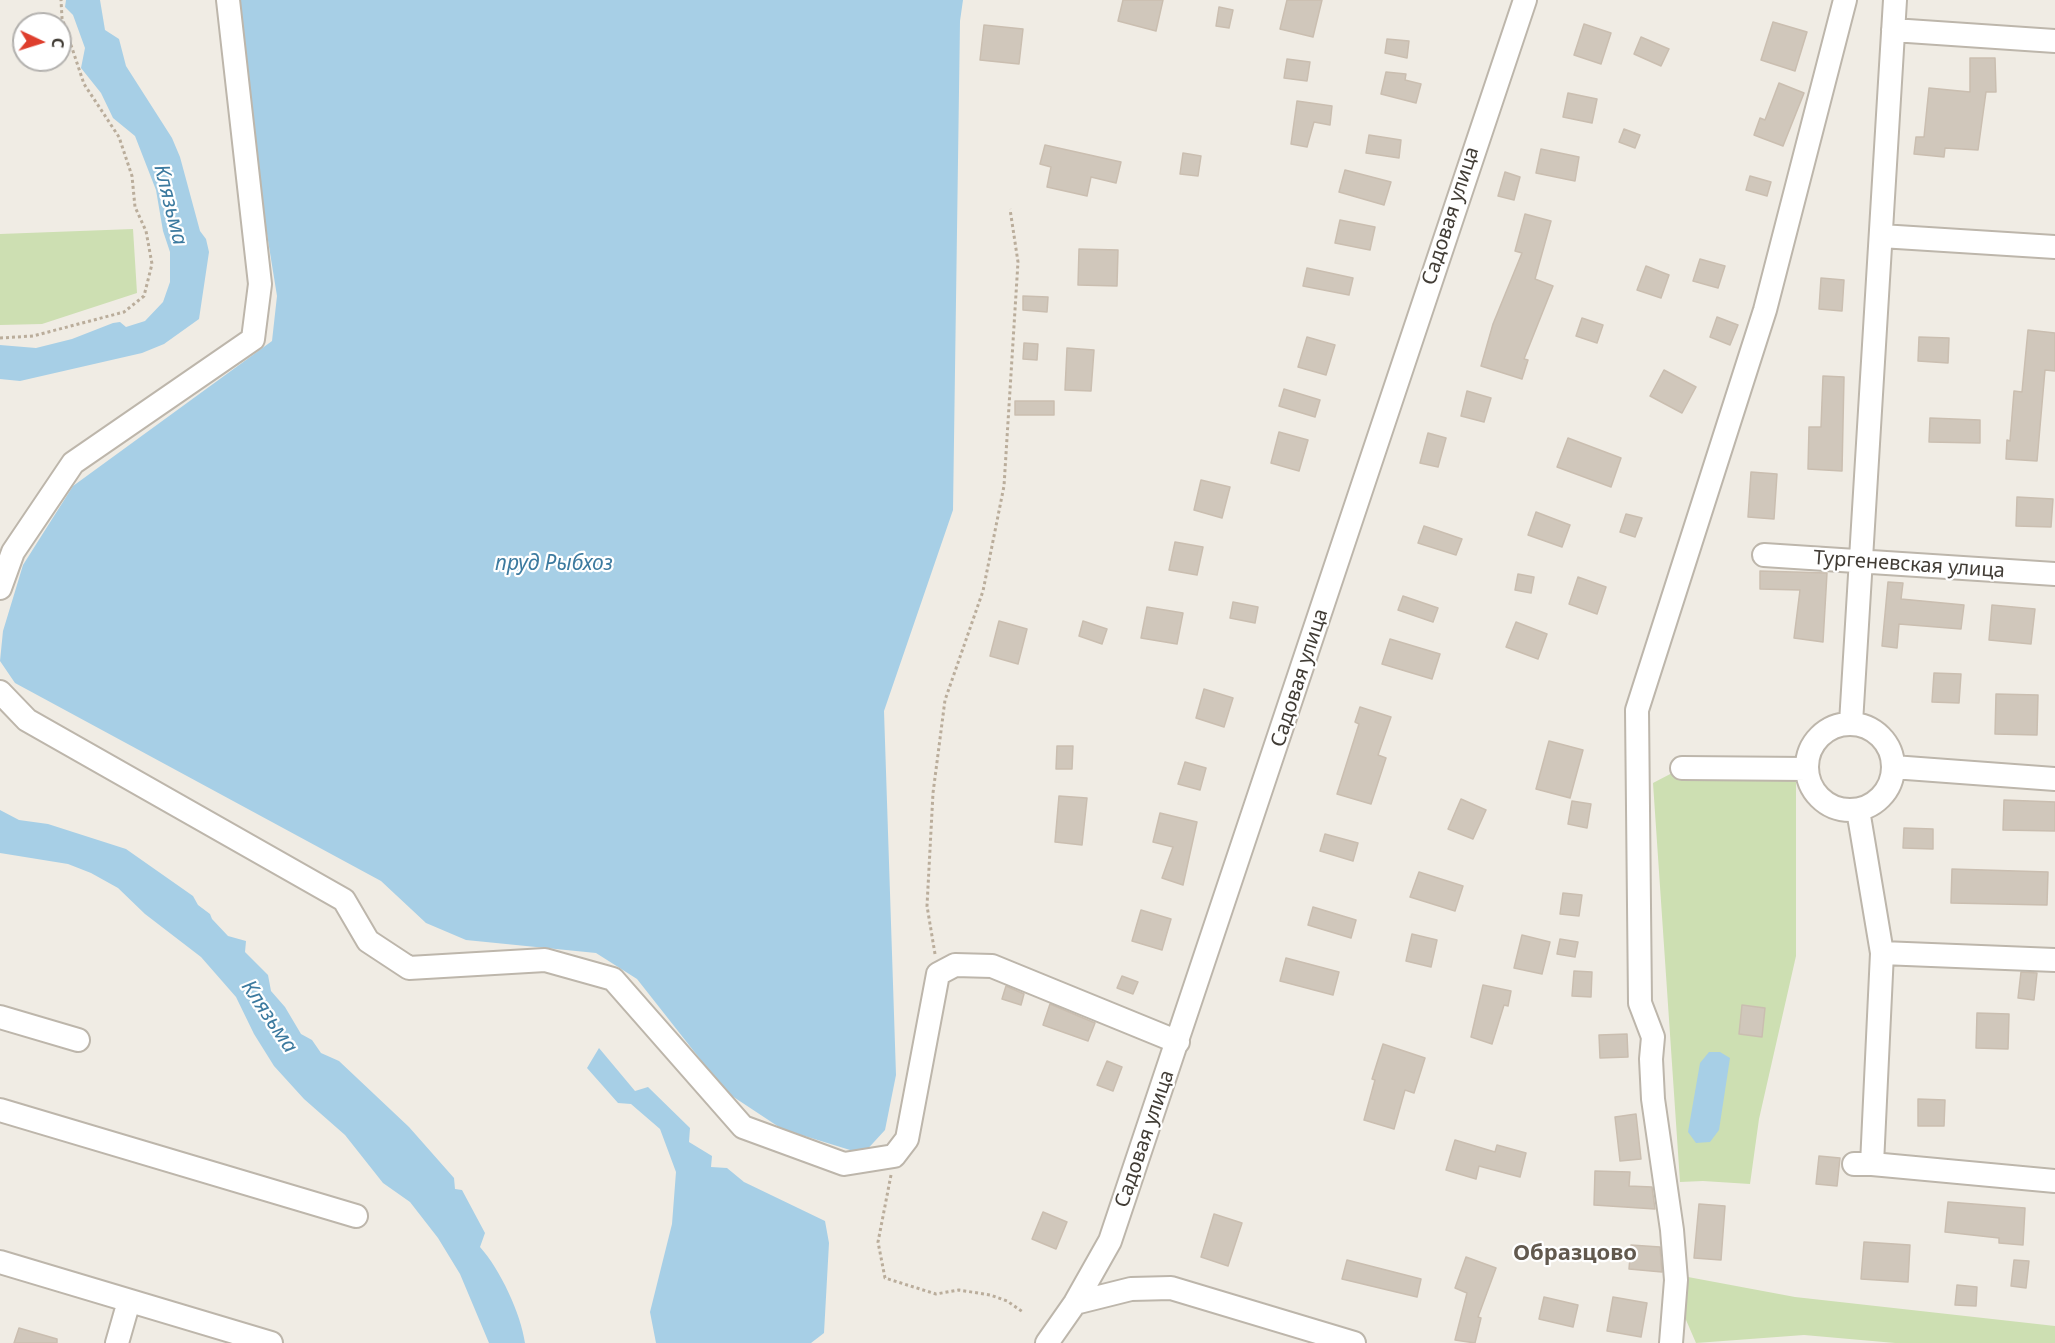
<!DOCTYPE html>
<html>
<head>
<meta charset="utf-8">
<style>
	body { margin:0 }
	#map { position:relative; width:2055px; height:1343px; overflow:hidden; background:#f0ece4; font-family:"Noto Sans",sans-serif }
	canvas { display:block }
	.north { position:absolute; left:12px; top:12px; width:60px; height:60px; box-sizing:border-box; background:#fff; border:2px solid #b3b1ae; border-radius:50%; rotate:94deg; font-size:16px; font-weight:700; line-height:24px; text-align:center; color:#413c35 }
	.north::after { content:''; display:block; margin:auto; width:21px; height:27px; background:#de3e2d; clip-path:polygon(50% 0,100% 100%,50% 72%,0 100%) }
</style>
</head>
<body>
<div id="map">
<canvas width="2055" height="1343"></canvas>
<div class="north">С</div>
</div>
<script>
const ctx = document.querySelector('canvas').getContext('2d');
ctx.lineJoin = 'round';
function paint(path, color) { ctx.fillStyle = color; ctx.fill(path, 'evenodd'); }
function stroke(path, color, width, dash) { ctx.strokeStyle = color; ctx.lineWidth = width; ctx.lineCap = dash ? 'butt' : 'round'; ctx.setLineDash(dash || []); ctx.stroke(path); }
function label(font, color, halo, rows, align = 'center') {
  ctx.font = font + ' "Noto Sans",sans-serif'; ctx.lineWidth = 4.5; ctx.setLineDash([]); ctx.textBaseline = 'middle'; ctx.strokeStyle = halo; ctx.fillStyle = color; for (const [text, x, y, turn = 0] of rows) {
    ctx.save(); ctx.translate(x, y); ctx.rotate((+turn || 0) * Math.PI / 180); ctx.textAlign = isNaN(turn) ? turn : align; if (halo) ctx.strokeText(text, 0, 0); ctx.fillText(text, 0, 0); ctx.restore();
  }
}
const green = new Path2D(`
	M 133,229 L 137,293 L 42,324 L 0,325 L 0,234 Z
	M 1796,770 L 1796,956 L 1759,1119 L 1750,1184 L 1703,1181 L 1680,1182 L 1653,783 L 1676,771 Z
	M 1688,1277 L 1795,1297 L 2055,1326 L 2055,1343 L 1895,1343 L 1804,1335 L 1696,1343 L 1683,1313 Z`);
const water = new Path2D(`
	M 66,0 L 100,0 L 105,30 L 119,39 L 126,66 L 172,138 L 180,157 L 200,231 L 206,239 L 209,252 L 199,319 L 164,344 L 142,353 L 20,381 L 0,379 L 0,345 L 36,348 L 72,339 L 113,323 L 120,322 L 126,327 L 145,321 L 163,302 L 170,282 L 170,252 L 163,231 L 156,190 L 135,136 L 113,118 L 101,93 L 81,68 L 85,48 L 73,15 L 65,7 Z
	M 234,0 L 963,0 L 960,21 L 953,510 L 884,711 L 896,1075 L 885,1130 L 863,1154 L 782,1129 L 726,1092 L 637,979 L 596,953 L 466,940 L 426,923 L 381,881 L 15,683 L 0,661 L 3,631 L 23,565 L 73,486 L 272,341 L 277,296 L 239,61 Z
	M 0,810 L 19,820 L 48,824 L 126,849 L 193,896 L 198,905 L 210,914 L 212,919 L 228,936 L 246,941 L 245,952 L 268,975 L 271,991 L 285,1007 L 301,1034 L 312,1040 L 321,1053 L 339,1061 L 409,1127 L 454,1178 L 455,1189 L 462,1190 L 485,1233 L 480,1247 C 500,1269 521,1314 525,1343 L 489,1343 L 460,1274 L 438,1238 L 410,1202 L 383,1183 L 345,1135 L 304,1099 L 274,1066 L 254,1034 L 236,997 L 201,957 L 145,914 L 118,888 L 91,873 L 68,864 L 0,853 Z
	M 599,1048 L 635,1091 L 648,1087 L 690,1128 L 689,1142 L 712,1156 L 711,1167 L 727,1168 L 744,1182 L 825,1221 L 829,1243 L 824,1333 L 811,1343 L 656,1343 L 650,1312 L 672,1224 L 676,1172 L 660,1129 L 631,1104 L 618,1103 L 587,1068 Z
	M 1709,1052 L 1720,1052 L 1730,1058 L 1719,1130 L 1710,1142 L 1696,1143 L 1688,1132 L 1700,1063 Z`);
const building = new Path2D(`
	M 1123,0 L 1163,0 L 1156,31 L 1118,21 Z
	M 1287,0 L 1322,0 L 1313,37 L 1280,29 Z
	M 1219,7 L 1233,10 L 1229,28 L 1216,26 Z
	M 1773,22 L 1807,32 L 1795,71 L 1761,60 Z
	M 1584,24 L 1611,33 L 1601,64 L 1574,55 Z
	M 984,25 L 1023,29 L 1019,64 L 980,60 Z
	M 1641,37 L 1669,49 L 1661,66 L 1634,54 Z
	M 1387,39 L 1409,41 L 1407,58 L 1385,53 Z
	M 1970,58 L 1995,58 L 1996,92 L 1986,92 L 1978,150 L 1945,148 L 1944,157 L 1914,154 L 1916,137 L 1924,137 L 1929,88 L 1970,92 Z
	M 1287,59 L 1310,62 L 1307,81 L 1284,78 Z
	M 1386,72 L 1406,74 L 1405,80 L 1421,84 L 1416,103 L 1381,94 Z
	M 1779,83 L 1804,93 L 1783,146 L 1754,135 L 1760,118 L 1765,120 Z
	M 1568,93 L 1597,99 L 1592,123 L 1563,117 Z
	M 1297,101 L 1332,106 L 1330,125 L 1314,122 L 1307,147 L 1291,144 Z
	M 1624,129 L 1640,135 L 1635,148 L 1619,142 Z
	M 1369,135 L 1401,140 L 1399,158 L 1366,153 Z
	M 1045,145 L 1121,162 L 1116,183 L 1091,177 L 1087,196 L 1047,187 L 1051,167 L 1040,164 Z
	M 1541,149 L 1579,157 L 1575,181 L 1536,173 Z
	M 1183,153 L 1201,156 L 1198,176 L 1180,174 Z
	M 1345,170 L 1391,182 L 1384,205 L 1339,192 Z
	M 1505,172 L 1520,177 L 1514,200 L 1498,196 Z
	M 1750,176 L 1771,182 L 1767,196 L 1746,190 Z
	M 1525,214 L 1551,221 L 1535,279 L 1553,286 L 1524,359 L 1528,360 L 1522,379 L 1481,366 L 1493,324 L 1522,253 L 1515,251 Z
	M 1340,220 L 1375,227 L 1370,250 L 1335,243 Z
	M 1079,249 L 1118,250 L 1117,286 L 1078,285 Z
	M 1700,259 L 1725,266 L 1718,288 L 1693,281 Z
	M 1646,266 L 1669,275 L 1661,298 L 1637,290 Z
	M 1307,268 L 1353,278 L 1349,295 L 1303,286 Z
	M 1821,278 L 1844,280 L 1842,311 L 1819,309 Z
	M 1023,296 L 1048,297 L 1047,312 L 1023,310 Z
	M 1717,317 L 1738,325 L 1730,345 L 1710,337 Z
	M 1582,318 L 1603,325 L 1597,343 L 1576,336 Z
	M 2028,330 L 2055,333 L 2055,371 L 2045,370 L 2037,461 L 2006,459 L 2007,440 L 2010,441 L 2014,391 L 2022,392 Z
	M 1307,337 L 1335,345 L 1326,375 L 1298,367 Z
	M 1919,337 L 1949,338 L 1948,363 L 1918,361 Z
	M 1024,343 L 1038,344 L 1037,360 L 1023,359 Z
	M 1067,348 L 1094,350 L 1091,391 L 1065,390 Z
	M 1664,370 L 1696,387 L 1682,413 L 1650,396 Z
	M 1823,376 L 1844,377 L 1842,471 L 1808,469 L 1809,427 L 1821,427 Z
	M 1284,389 L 1320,400 L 1315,417 L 1279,406 Z
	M 1467,391 L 1491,398 L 1484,422 L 1461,416 Z
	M 1015,401 L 1054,401 L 1054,415 L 1015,415 Z
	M 1930,418 L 1980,420 L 1980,443 L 1929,442 Z
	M 1279,432 L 1308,440 L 1299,471 L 1271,463 Z
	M 1428,433 L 1446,438 L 1438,467 L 1420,463 Z
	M 1568,438 L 1621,458 L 1611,487 L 1557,467 Z
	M 1751,472 L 1777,474 L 1774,519 L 1748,517 Z
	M 1201,480 L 1230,487 L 1222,518 L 1194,510 Z
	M 2017,497 L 2053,499 L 2051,527 L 2016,526 Z
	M 1536,512 L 1570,525 L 1562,547 L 1528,535 Z
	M 1626,514 L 1642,518 L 1635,537 L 1620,532 Z
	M 1424,526 L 1462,539 L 1456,555 L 1418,543 Z
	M 1175,542 L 1203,547 L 1197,575 L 1169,570 Z
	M 1760,571 L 1827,573 L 1823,642 L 1794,638 L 1800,590 L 1760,589 Z
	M 1518,574 L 1534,577 L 1531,593 L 1515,590 Z
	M 1578,577 L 1606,587 L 1597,614 L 1569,604 Z
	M 1888,582 L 1903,583 L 1901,599 L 1964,605 L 1961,629 L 1899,624 L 1897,648 L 1882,646 Z
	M 1403,596 L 1438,608 L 1433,622 L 1398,610 Z
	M 1233,602 L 1258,607 L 1255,623 L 1230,618 Z
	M 1992,605 L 2035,609 L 2031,644 L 1989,640 Z
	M 1147,607 L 1183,613 L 1177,644 L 1141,638 Z
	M 999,621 L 1027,629 L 1018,664 L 990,656 Z
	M 1083,621 L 1107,629 L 1102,644 L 1079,636 Z
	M 1516,622 L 1547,634 L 1538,659 L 1506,647 Z
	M 1390,639 L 1440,654 L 1432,679 L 1382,664 Z
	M 1934,673 L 1961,674 L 1959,703 L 1932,702 Z
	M 1204,689 L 1233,698 L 1224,727 L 1196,718 Z
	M 1996,694 L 2038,695 L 2037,735 L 1995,734 Z
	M 1360,707 L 1391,717 L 1378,755 L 1386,758 L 1371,804 L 1337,794 L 1359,724 L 1355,722 Z
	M 1549,741 L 1583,750 L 1570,798 L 1536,789 Z
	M 1057,746 L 1073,746 L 1072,769 L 1056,769 Z
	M 1185,762 L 1206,768 L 1200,790 L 1178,784 Z
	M 1059,796 L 1087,798 L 1082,845 L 1055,842 Z
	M 1461,799 L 1486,810 L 1473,839 L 1448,829 Z
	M 2004,800 L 2055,802 L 2055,831 L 2003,830 Z
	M 1572,801 L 1591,804 L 1587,828 L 1568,824 Z
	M 1160,813 L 1197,822 L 1183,885 L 1162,878 L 1173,847 L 1153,842 Z
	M 1904,828 L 1933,829 L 1933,849 L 1903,848 Z
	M 1325,834 L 1358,843 L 1353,861 L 1320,851 Z
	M 1952,869 L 2048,872 L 2047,905 L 1951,903 Z
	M 1419,872 L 1463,886 L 1455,911 L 1410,897 Z
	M 1563,893 L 1582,895 L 1579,916 L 1560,914 Z
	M 1313,907 L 1356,920 L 1351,938 L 1308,925 Z
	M 1141,910 L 1171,919 L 1162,950 L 1132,941 Z
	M 1412,934 L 1437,940 L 1431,967 L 1406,961 Z
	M 1522,935 L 1550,942 L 1542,974 L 1514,968 Z
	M 1560,939 L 1578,942 L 1575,957 L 1557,954 Z
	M 1286,958 L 1339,972 L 1333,995 L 1280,981 Z
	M 1574,971 L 1592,972 L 1591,997 L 1572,996 Z
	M 2021,972 L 2037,973 L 2034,1000 L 2018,998 Z
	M 1122,976 L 1138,982 L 1133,994 L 1117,988 Z
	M 1483,985 L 1511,991 L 1508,1006 L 1504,1005 L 1492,1044 L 1471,1037 Z
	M 1006,986 L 1024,994 L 1021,1005 L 1002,999 Z
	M 1050,1004 L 1095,1023 L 1088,1041 L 1043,1025 Z
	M 1742,1005 L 1765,1008 L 1762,1037 L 1739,1034 Z
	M 1977,1013 L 2009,1014 L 2008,1049 L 1976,1048 Z
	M 1627,1034 L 1628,1057 L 1600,1058 L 1599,1035 Z
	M 1383,1044 L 1425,1058 L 1414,1093 L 1405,1090 L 1394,1129 L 1364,1120 L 1375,1080 L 1372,1079 Z
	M 1107,1061 L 1122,1067 L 1113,1091 L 1097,1085 Z
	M 1918,1099 L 1945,1100 L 1944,1126 L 1918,1126 Z
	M 1636,1114 L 1641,1159 L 1620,1161 L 1615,1117 Z
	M 1455,1140 L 1495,1152 L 1497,1145 L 1526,1153 L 1520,1177 L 1479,1166 L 1476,1179 L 1446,1170 Z
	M 1819,1156 L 1840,1158 L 1837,1186 L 1816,1184 Z
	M 1595,1171 L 1630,1172 L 1629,1186 L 1652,1187 L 1655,1209 L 1594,1205 Z
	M 1948,1202 L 2025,1208 L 2023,1245 L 1999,1243 L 1999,1238 L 1945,1232 Z
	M 1699,1204 L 1725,1206 L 1721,1260 L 1694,1258 Z
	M 1043,1212 L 1067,1222 L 1056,1249 L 1032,1239 Z
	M 1214,1214 L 1242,1223 L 1228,1266 L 1201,1257 Z
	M 1864,1242 L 1910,1245 L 1908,1282 L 1861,1279 Z
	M 1631,1245 L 1660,1247 L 1662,1272 L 1629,1269 Z
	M 1466,1257 L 1496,1268 L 1478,1317 L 1481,1318 L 1475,1343 L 1455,1340 L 1467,1293 L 1455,1288 Z
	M 1347,1260 L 1421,1279 L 1417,1297 L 1342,1279 Z
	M 2014,1260 L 2029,1261 L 2026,1288 L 2011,1286 Z
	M 1957,1285 L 1977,1287 L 1976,1306 L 1955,1305 Z
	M 1544,1297 L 1578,1305 L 1573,1327 L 1539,1319 Z
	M 1613,1297 L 1647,1303 L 1641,1337 L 1607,1331 Z
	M 19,1328 L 57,1339 L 57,1343 L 14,1343 Z`);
const path = new Path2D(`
	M 0,338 L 33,336 L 124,312 L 144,296 L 152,264 L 146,231 L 135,207 L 132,176 L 119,137 L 84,84 L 62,18 L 61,0
	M 935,954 L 927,906 L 933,793 L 945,700 L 983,591 L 1004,486 L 1018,262 L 1010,209
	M 891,1175 L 878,1242 L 885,1278 L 936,1294 L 959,1290 L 990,1295 L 1007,1301 L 1023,1312`);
const minor = new Path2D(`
	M 1893,30 L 2055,41
	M 1881,236 L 2055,247
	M 1764,555 L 2055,574
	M 0,588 L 13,552 L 73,463 L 253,339 L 260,284 L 228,0
	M 0,692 L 27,720 L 344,900 L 368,941 L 409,968 L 545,960 L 613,979 L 743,1127 L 844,1164 L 894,1156 L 907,1139 L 938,974 L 955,965 L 992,966 L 1178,1042
	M 1851,723 L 1895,0
	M1807 767a43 43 0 1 1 86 0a43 43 0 1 1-86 0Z
	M 1893,767 L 2055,779
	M 1682,768 L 1807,769
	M 1882,953 L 2055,960
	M 0,1017 L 78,1040
	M 0,1110 L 356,1216
	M 1854,1164 L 1872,1164 L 1882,953 L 1858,810
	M 1872,1164 L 2055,1181
	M 0,1262 L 271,1343
	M 1075,1303 L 1131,1289 L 1171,1288 L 1354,1343
	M 117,1343 L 129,1301
	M 1047,1343 L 1075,1303 L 1110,1241 L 1525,0
	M 1671,1343 L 1676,1280 L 1672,1230 L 1653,1099 L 1651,1059 L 1653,1037 L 1640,1003 L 1637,710 L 1765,310 L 1845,0`);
const streetNames = [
	["Садовая улица",1451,216,-72],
	["Тургеневская улица",1909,565,4],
	["Садовая улица",1300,678,-72],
	["Садовая улица",1145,1139,-71]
];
const waterNames = [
	["Клязьма",170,205,76],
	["пруд Рыбхоз",554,564],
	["Клязьма",269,1017,56]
];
const quarterNames = [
	["Образцово",1575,1254]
];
paint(green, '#cddfb2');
paint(water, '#a7cfe6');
paint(building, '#d0c7bb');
stroke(building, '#cabeb0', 1.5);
stroke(minor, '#bdb6ab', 26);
stroke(path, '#baad9b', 3, [3, 3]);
stroke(minor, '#fff', 22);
label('20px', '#413c35', '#fff', streetNames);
label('italic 21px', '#3c7a9f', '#fff', waterNames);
label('bold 22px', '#62594e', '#fff', quarterNames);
</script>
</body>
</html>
